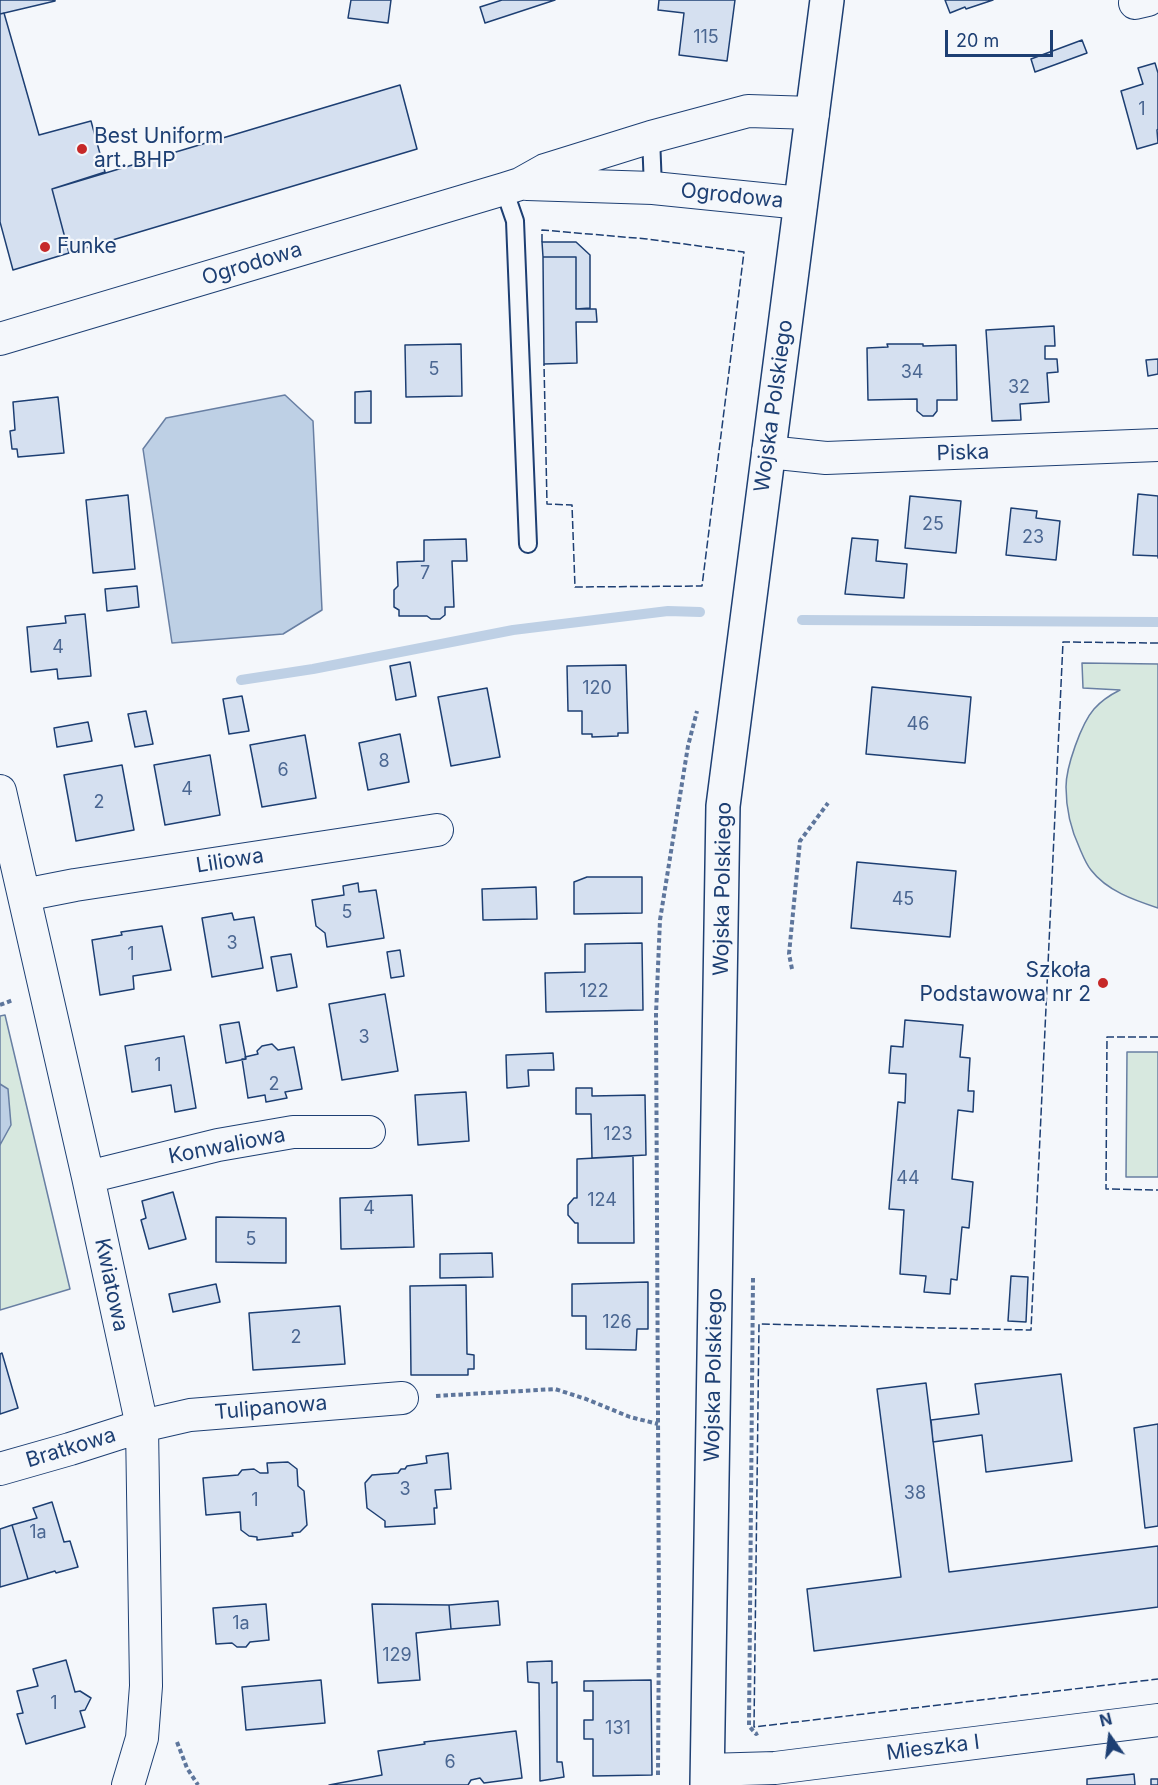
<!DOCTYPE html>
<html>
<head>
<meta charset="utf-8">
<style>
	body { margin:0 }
	#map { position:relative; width:1158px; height:1785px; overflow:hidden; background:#f4f7fb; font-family:Inter,sans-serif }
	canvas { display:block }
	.north { position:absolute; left:1080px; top:1707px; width:60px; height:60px; -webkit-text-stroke:4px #f4f7fb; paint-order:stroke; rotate:346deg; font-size:16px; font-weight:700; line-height:24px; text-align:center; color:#1d3f73 }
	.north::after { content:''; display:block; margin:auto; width:21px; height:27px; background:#1d3f73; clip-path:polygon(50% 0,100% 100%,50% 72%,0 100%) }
	.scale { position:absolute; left:945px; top:30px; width:108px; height:27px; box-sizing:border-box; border:3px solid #1d3f73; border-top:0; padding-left:8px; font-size:18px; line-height:21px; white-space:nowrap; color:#1d3f73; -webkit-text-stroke:4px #f4f7fb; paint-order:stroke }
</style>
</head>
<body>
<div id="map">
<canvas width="1158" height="1785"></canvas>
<div class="north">N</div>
<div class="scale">20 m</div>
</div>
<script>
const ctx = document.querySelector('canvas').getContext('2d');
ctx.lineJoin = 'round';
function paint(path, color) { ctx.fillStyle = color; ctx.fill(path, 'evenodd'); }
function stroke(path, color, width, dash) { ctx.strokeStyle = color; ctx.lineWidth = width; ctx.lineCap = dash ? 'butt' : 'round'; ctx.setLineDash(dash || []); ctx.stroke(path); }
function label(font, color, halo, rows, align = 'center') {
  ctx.font = font + ' Inter,sans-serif'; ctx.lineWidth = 4.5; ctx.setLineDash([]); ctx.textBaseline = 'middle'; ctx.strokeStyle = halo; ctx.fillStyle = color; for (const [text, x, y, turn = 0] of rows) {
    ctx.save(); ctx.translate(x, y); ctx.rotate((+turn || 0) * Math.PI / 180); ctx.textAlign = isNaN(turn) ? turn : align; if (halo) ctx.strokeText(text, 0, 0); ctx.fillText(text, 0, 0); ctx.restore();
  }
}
const green = new Path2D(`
	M 1082,663 L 1158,664 L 1158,908 C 1134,900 1107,891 1091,870 C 1086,864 1083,856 1080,849 C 1071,830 1066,808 1066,787 C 1066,767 1081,724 1094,709 C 1101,701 1110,695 1120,690 L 1083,688 Z
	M 5,1015 L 70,1289 L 0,1310 L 0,1016 Z
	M 1127,1052 L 1158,1052 L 1158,1177 L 1126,1177 Z`);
const water = new Path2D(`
	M 285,395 L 313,421 L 322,610 L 283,634 L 172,643 L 143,449 L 166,418 Z
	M 0,1084 L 8,1089 L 11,1125 L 0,1145 Z`);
const stream = new Path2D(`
	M 802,620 L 1158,622
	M 241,680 L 313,669 L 513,630 L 668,611 L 700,612`);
const building = new Path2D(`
	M 0,0 L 55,0 L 55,1 L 0,14 Z
	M 351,0 L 391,0 L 388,23 L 348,18 Z
	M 502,0 L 555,0 L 485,23 L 480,7 Z
	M 659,0 L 735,0 L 727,61 L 679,55 L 684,13 L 658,10 Z
	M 945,0 L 993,0 L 966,9 L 965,7 L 950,13 Z
	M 4,13 L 39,135 L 91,121 L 105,172 L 52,189 L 69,253 L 13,270 L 0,222 L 0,14 Z
	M 1082,40 L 1087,53 L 1035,72 L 1031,59 Z
	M 1155,63 L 1158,73 L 1158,129 L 1157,130 L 1158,143 L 1137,149 L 1121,91 L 1143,84 L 1138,68 Z
	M 400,85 L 417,149 L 69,253 L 52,189 Z
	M 542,242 L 576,242 L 590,255 L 590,308 L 576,309 L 576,257 L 543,257 Z
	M 543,257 L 576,257 L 576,309 L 596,309 L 597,322 L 576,322 L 577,363 L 544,364 Z
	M 1054,326 L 1055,346 L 1045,346 L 1045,359 L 1057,359 L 1058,372 L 1047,373 L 1049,402 L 1020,404 L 1021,420 L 992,421 L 986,330 Z
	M 461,344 L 462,396 L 406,397 L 405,345 Z
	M 887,344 L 923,344 L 923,346 L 956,345 L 957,400 L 937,400 L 937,411 L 933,416 L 923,416 L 917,411 L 917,399 L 868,400 L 867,348 L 888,347 Z
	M 1158,359 L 1158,374 L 1148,376 L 1146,360 Z
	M 371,391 L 371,423 L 355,423 L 355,392 Z
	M 58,397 L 64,453 L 18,457 L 17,449 L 12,449 L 10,431 L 15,430 L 13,402 Z
	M 1138,494 L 1158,496 L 1158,558 L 1158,556 L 1133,555 Z
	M 128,495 L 135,569 L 93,573 L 86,500 Z
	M 910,496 L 961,501 L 956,553 L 905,548 Z
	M 1011,508 L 1037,511 L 1036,518 L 1060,521 L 1056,560 L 1006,555 Z
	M 852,538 L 878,540 L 876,561 L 907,564 L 904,598 L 845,594 Z
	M 466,539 L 467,561 L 452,561 L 454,607 L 445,607 L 445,615 L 440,619 L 431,619 L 427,616 L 399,616 L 399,610 L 394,607 L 394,590 L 398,586 L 397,562 L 424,561 L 424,540 Z
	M 137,586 L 139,607 L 107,611 L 105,589 Z
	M 85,614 L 91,676 L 58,679 L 57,669 L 31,672 L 27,627 L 66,623 L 65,616 Z
	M 410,662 L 416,696 L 396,700 L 390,666 Z
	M 626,665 L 628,733 L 618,733 L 618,736 L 592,737 L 592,734 L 582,734 L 582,711 L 568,711 L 567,666 Z
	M 872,687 L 971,697 L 965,763 L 866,754 Z
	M 487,688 L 500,757 L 451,766 L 438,697 Z
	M 242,696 L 249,731 L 229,734 L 223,699 Z
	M 146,711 L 153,744 L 135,747 L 128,714 Z
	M 88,722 L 92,741 L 57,747 L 54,728 Z
	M 400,734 L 409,782 L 368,790 L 359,743 Z
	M 305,735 L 316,798 L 262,807 L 250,745 Z
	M 210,755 L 220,815 L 165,825 L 154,765 Z
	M 122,765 L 134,830 L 76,841 L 64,775 Z
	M 857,862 L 956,871 L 950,937 L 851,928 Z
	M 587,877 L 642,877 L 642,913 L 574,914 L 574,882 Z
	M 358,883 L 359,892 L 376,890 L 384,938 L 327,947 L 325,933 L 316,926 L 312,900 L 344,895 L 343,886 Z
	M 536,887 L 537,919 L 483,920 L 482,889 Z
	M 232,913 L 234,920 L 254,917 L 263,968 L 212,977 L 202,918 Z
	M 162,926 L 171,970 L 133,976 L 134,989 L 100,995 L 92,940 L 122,935 L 121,932 Z
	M 642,943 L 643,1010 L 546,1012 L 545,973 L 585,972 L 585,944 Z
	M 400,950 L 404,976 L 391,978 L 387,952 Z
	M 291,954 L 297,987 L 277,991 L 271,957 Z
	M 385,994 L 398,1071 L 342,1080 L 329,1004 Z
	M 905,1020 L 963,1025 L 960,1057 L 970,1058 L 968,1091 L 974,1091 L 973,1112 L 958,1110 L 952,1179 L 973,1182 L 969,1228 L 962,1227 L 957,1280 L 951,1279 L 950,1294 L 924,1292 L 926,1276 L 900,1274 L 904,1210 L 889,1209 L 898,1102 L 905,1103 L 906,1074 L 889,1073 L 891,1046 L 903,1047 Z
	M 239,1022 L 246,1059 L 226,1063 L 220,1025 Z
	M 184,1036 L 196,1108 L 175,1112 L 171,1085 L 132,1092 L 125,1046 Z
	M 272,1044 L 278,1050 L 294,1047 L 302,1089 L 285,1092 L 287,1098 L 266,1102 L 265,1095 L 248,1098 L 242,1059 L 246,1059 L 245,1057 L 258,1054 L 257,1051 L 262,1046 Z
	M 553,1053 L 554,1070 L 528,1070 L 529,1086 L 507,1088 L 506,1055 Z
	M 576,1088 L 592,1088 L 592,1096 L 645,1095 L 646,1155 L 592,1158 L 591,1114 L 576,1114 Z
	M 466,1092 L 469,1141 L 418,1145 L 415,1095 Z
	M 633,1156 L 634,1243 L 578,1243 L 578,1223 L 575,1223 L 568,1215 L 568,1205 L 574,1198 L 577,1198 L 577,1159 Z
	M 173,1192 L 186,1239 L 149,1249 L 141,1220 L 146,1218 L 142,1201 Z
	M 412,1195 L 414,1247 L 341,1249 L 340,1198 Z
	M 216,1217 L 286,1218 L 286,1263 L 216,1262 Z
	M 492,1253 L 493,1277 L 440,1278 L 440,1254 Z
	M 1011,1276 L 1028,1277 L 1026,1322 L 1008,1321 Z
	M 648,1282 L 648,1329 L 637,1329 L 636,1350 L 586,1349 L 586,1316 L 572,1316 L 572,1284 Z
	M 216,1284 L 220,1302 L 173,1312 L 169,1294 Z
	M 466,1285 L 467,1354 L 474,1355 L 474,1369 L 468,1369 L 468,1375 L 411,1375 L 410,1286 Z
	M 340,1306 L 345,1364 L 253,1370 L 249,1313 Z
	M 2,1353 L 18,1408 L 0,1414 L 0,1354 Z
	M 1061,1374 L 1072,1461 L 986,1472 L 982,1435 L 933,1442 L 931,1420 L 979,1414 L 975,1384 Z
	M 926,1383 L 949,1572 L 1158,1546 L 1158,1607 L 814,1651 L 807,1589 L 901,1577 L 877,1389 Z
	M 1158,1424 L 1158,1526 L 1145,1528 L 1134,1428 Z
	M 448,1453 L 451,1489 L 435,1490 L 437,1508 L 434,1508 L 435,1524 L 385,1527 L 385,1521 L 367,1508 L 365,1483 L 372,1475 L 398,1473 L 401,1469 L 405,1469 L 407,1466 L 427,1463 L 426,1456 Z
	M 288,1462 L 297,1469 L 298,1486 L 304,1491 L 307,1525 L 300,1532 L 292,1533 L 293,1536 L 257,1540 L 257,1537 L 249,1536 L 241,1530 L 240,1512 L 206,1515 L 203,1478 L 238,1475 L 242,1470 L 254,1469 L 260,1473 L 268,1473 L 267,1463 Z
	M 52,1502 L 64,1542 L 70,1541 L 78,1567 L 56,1573 L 55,1571 L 28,1579 L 12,1525 L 37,1518 L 33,1508 Z
	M 12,1525 L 28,1579 L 0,1587 L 0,1529 Z
	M 498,1601 L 500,1625 L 451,1629 L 449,1605 Z
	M 266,1604 L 269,1640 L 250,1642 L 246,1647 L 237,1647 L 232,1643 L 216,1644 L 213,1608 Z
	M 372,1604 L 449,1605 L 451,1629 L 416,1633 L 420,1680 L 378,1683 Z
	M 66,1660 L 75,1692 L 80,1691 L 91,1698 L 85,1710 L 80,1711 L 85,1727 L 26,1744 L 17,1714 L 23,1713 L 17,1691 L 38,1686 L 33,1669 Z
	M 552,1661 L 552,1683 L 557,1682 L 557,1762 L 562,1762 L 564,1777 L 540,1781 L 539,1683 L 528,1682 L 527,1662 Z
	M 321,1680 L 325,1723 L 246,1730 L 242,1687 Z
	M 651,1680 L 652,1775 L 593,1776 L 593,1739 L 584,1739 L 584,1720 L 593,1720 L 593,1691 L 584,1691 L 584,1681 Z
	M 516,1731 L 522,1778 L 484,1783 L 480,1778 L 471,1780 L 468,1785 L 329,1785 L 382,1775 L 378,1751 L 425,1744 L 424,1742 Z
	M 1134,1774 L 1135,1785 L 1087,1785 L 1087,1779 Z
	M 1151,1779 L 1158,1779 L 1158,1785 L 1151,1785 Z`);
const path = new Path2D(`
	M 792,969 L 789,954 L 800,841 L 828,803
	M 0,1005 L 13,1000
	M 753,1278 L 749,1726 L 756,1734 L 758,1733
	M 436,1396 L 555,1389 L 586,1399 L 630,1417 L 658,1424
	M 177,1742 L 187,1768 L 198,1785
	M 658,1775 L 659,1616 L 656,1014 L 660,920 L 688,746 L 697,711`);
const service = new Path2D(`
	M 651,137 L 653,188
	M 504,189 L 515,221 L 528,544`);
const minor = new Path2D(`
	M 1135,3 L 1148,0
	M 527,184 L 653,188 L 801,203
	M 0,339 L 504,189 L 520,184 L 545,170 L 651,137 L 748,111 L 813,113
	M 768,452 L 826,458 L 1158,445
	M 0,791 L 88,1177 L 142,1426 L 146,1686 L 142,1738 L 128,1785
	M 24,895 L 75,885 L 437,830
	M 88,1177 L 218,1145 L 293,1132 L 369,1132
	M 0,1469 L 70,1449 L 142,1426 L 190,1415 L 402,1398
	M 707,1770 L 775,1768 L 1158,1720`);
const primary = new Path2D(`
	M 707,1785 L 723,806 L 827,0`);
const fence = new Path2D(`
	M 542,242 L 542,230 L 647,239 L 744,252 L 702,586 L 575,587 L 572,505 L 547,504 L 544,364
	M 1158,643 L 1063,642 L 1031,1330 L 759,1324 L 754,1727 L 1158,1679
	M 1158,1037 L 1107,1037 L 1106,1189 L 1158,1190`);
const markers = [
	[82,149,6,"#c62828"],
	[45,247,6,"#c62828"],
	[1103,983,6,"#c62828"]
];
const numberNames = [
	["115",706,38],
	["1",1142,110],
	["5",434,370],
	["34",912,373],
	["32",1019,388],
	["25",933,525],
	["23",1033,538],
	["7",425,574],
	["4",58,648],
	["120",597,689],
	["46",918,725],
	["8",384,762],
	["6",283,771],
	["4",187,790],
	["2",99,803],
	["45",903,900],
	["5",347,913],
	["3",232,944],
	["1",131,955],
	["122",594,992],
	["3",364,1038],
	["1",158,1066],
	["2",274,1085],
	["123",618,1135],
	["44",908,1179],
	["124",602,1201],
	["4",369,1209],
	["5",251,1240],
	["126",617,1323],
	["2",296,1338],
	["3",405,1490],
	["38",915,1494],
	["1",255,1501],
	["1a",38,1533],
	["1a",241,1624],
	["129",397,1656],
	["1",54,1704],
	["131",618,1729],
	["6",450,1763]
];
const poiNames = [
	["Best Uniform",94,137],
	["art. BHP",94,161],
	["Funke",57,247],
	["Szkoła",1091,971,"right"],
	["Podstawowa nr 2",1091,995,"right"]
];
const streetNames = [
	["Ogrodowa",732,196,6],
	["Ogrodowa",252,264,-17],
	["Wojska Polskiego",774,406,-82],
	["Piska",963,453,-2],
	["Liliowa",230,861,-9],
	["Wojska Polskiego",723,889,-89],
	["Konwaliowa",227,1146,-11],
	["Kwiatowa",111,1285,78],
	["Wojska Polskiego",714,1375,-89],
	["Tulipanowa",271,1408,-5],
	["Bratkowa",71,1448,-17],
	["Mieszka I",933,1748,-7]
];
paint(green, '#d7e8df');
stroke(green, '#687fa3', 1.5);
paint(water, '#bed0e5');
stroke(water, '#687fa3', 1.5);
stroke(stream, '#bed0e5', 10);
paint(building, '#d5e0f0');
stroke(building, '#1d3f73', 1.5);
stroke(service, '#1d3f73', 20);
stroke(minor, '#1d3f73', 34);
stroke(primary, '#1d3f73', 36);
stroke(path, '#5e769c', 4, [4.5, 3]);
stroke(service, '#f4f7fb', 16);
stroke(minor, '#f4f7fb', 32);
stroke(primary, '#f4f7fb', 33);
stroke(fence, '#1d3f73', 1.5, [8, 3]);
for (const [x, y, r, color] of markers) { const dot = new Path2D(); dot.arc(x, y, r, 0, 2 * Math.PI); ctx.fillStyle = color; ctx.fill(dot); stroke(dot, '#f4f7fb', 2); }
label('18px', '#4b6792', null, numberNames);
label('21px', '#1d3f73', '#f4f7fb', poiNames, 'left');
label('21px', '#1d3f73', '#f4f7fb', streetNames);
</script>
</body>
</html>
